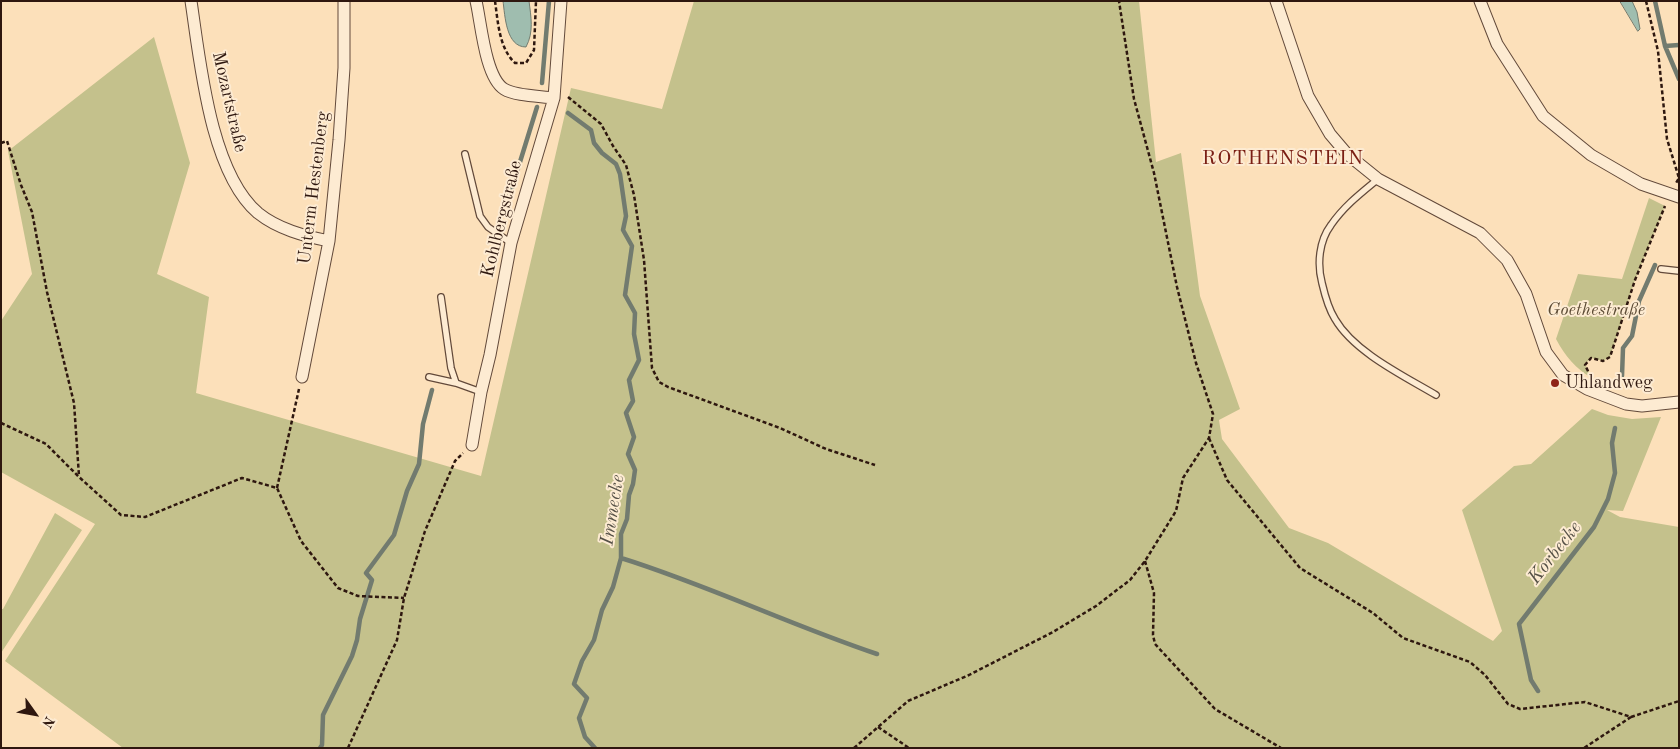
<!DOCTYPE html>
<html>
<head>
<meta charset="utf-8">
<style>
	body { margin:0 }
	#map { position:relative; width:1680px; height:749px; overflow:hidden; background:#fce0ba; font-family:"Old Standard TT",serif }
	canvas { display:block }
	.frame { position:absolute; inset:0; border:2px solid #2e170f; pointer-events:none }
	.north { position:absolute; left:10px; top:689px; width:50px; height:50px; -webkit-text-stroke:4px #fdebd2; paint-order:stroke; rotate:122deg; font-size:14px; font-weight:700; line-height:20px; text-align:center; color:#2e170f }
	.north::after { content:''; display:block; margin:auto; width:18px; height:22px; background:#2e170f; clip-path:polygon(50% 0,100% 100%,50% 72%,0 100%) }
</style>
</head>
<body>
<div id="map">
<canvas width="1680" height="749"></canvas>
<div class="frame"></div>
<div class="north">N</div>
</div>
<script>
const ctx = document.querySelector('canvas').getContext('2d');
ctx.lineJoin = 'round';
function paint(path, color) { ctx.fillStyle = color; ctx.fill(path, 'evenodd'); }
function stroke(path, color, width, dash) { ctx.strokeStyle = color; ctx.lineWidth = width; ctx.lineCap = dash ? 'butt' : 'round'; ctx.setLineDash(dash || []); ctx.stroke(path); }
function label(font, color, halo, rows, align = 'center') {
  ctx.font = font + ' "Old Standard TT",serif'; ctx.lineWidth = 4; ctx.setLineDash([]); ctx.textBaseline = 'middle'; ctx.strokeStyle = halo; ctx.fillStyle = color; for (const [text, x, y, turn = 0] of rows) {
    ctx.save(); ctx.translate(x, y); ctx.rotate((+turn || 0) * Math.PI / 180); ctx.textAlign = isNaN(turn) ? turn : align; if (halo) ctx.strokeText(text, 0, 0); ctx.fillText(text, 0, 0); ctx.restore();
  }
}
const green = new Path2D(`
	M 694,1 L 1139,1 L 1156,162 L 1181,153 L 1200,296 L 1240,409 L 1219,420 L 1222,439 L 1289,528 L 1328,543 L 1493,641 L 1502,631 L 1462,510 L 1514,466 L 1531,464 L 1592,409 L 1608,415 L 1632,419 L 1661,417 L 1623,511 L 1607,510 L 1620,517 L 1679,527 L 1679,748 L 123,748 L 5,661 L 95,524 L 1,472 L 1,321 L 32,274 L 8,151 L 154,37 L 190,163 L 157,274 L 209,297 L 196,393 L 481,476 L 571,88 L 662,109 Z
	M 1649,198 L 1665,206 L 1635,280 L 1610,357 L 1603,361 L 1591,358 L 1585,364 L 1592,378 C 1576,369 1565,356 1556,339 L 1578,274 L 1622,279 Z
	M 55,513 L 82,530 L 1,653 L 1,609 L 3,609 Z`);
const water = new Path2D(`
	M 503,1 L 529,1 C 531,17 534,32 526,47 C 506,47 505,16 503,1 Z
	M 1620,1 L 1632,1 L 1637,12 L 1640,29 L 1638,31 Z`);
const stream = new Path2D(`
	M 1655,1 L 1665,46 L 1679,79
	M 1665,46 L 1679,45
	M 542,83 L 549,1
	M 568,113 L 591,130 L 594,143 L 602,153 L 616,164 L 620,174 L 626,216 L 623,230 L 632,246 L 625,295 L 635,313 L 634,334 L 639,360 L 629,380 L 633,401 L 626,413 L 634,437 L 628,454 L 635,470 L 633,484 L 629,495 L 627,519 L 621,534 L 621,558 L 613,587 L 602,610 L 594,640 L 582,661 L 574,684 L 587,698 L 579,718 L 585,737 L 595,748
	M 507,204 L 537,107
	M 1622,376 L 1623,348 L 1632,336 L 1639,301 L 1655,265
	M 621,558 C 708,585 790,625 877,654
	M 1538,691 L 1531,680 L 1519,624 L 1594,527 L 1608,499 L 1615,473 L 1612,443 L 1615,428
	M 320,748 L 322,745 L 323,715 L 352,656 L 357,640 L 360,619 L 372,580 L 366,573 L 394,535 L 407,491 L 419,464 L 423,424 L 432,390`);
const path = new Path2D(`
	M 495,1 C 498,22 499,48 515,63 L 526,63 L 534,50 L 536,1
	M 1646,1 L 1658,51 L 1667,139 L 1679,178 L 1676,183
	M 568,97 L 601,124 L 613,146 L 626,165 L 634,195 L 644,260 L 652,368 L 659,382 L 668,387 L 780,428 L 826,449 L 875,465
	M 1,143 L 7,141 L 21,185 L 32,212 L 47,292 L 74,403 L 79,476
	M 1591,377 L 1585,365 L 1591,358 L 1603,361 L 1610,357 L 1635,280 L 1665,206
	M 1,423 L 46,444 L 79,477 L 121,515 L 145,517 L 242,478 L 277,488 L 301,541 L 338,588 L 358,596 L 404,598
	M 1209,438 L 1227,480 L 1300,568 L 1373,613 L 1403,638 L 1470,662 L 1485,675 L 1508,704 L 1520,709 L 1585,702 L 1631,717 L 1584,748
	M 277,488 L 299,389
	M 1145,561 L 1154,593 L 1153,635 L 1155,644 L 1215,709 L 1281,748
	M 1631,717 L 1679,701
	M 878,727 L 909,748
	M 348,748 L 397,640 L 404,598 L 425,531 L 455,461 L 463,453
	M 854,748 L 908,701 L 969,675 L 1053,632 L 1096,606 L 1130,580 L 1145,561 L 1176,511 L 1183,478 L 1209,438 L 1213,414 L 1196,363 L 1177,287 L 1154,173 L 1134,99 L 1119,1`);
const lane = new Path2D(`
	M 465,154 L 480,216 L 488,227 L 511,243
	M 1378,179 C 1361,193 1344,206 1331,225 C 1319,241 1317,264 1322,283 C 1325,296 1328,308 1335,319 C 1354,352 1404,376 1436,395
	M 1661,269 L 1679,271
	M 441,297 L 451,368 L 456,383
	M 429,377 L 456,383 L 481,392`);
const street = new Path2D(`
	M 191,1 C 200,61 210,172 258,213 C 278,229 304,236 329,241
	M 476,1 C 481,22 485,77 504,89 C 515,96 540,96 554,98
	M 1276,1 L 1308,96 L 1330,134 L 1347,154 L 1378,179 L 1480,233 L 1507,260 L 1526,294 L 1546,352 L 1563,375 L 1587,389 L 1626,404 L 1642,406 L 1679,402
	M 1480,1 L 1497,44 L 1543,116 L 1591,155 L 1641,184 L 1679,197
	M 302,377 L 329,241 L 339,140 L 344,68 L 344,1
	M 472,445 L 481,392 L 490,355 L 511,243 L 554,98 L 561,1`);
const markers = [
	[1555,383,5,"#8f2418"]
];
const streetNames = [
	["Mozartstraße",229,102,77],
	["Unterm Hestenberg",314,188,-83],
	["Kohlbergstraße",502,219,-76]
];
const parkNames = [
	["Goethestraße",1596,310]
];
const poiNames = [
	["Uhlandweg",1565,383]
];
const waterNames = [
	["Immecke",613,510,-81],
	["Korbecke",1555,553,-52]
];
const quarterNames = [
	["ROTHENSTEIN",1283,159]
];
paint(green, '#c4c18c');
paint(water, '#9fbdaf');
stroke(water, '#727b6f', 1);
stroke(stream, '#727b6f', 4.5);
stroke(lane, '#62493a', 8);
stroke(street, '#62493a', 13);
stroke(path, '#2e170f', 2.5, [4, 2.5]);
stroke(lane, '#fdebd2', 5.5);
stroke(street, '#fdebd2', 11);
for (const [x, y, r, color] of markers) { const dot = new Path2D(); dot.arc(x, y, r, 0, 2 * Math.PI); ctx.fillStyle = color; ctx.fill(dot); stroke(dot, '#fdebd2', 2); }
label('18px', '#2e170f', '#fdebd2', streetNames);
label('italic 18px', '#5b4a34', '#fdebd2', parkNames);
label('18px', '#2e170f', '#fdebd2', poiNames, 'left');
label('italic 19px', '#565147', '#fdebd2', waterNames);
ctx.letterSpacing = '1px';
label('20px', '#7a1f14', '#fdebd2', quarterNames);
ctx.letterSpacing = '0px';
</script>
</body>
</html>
